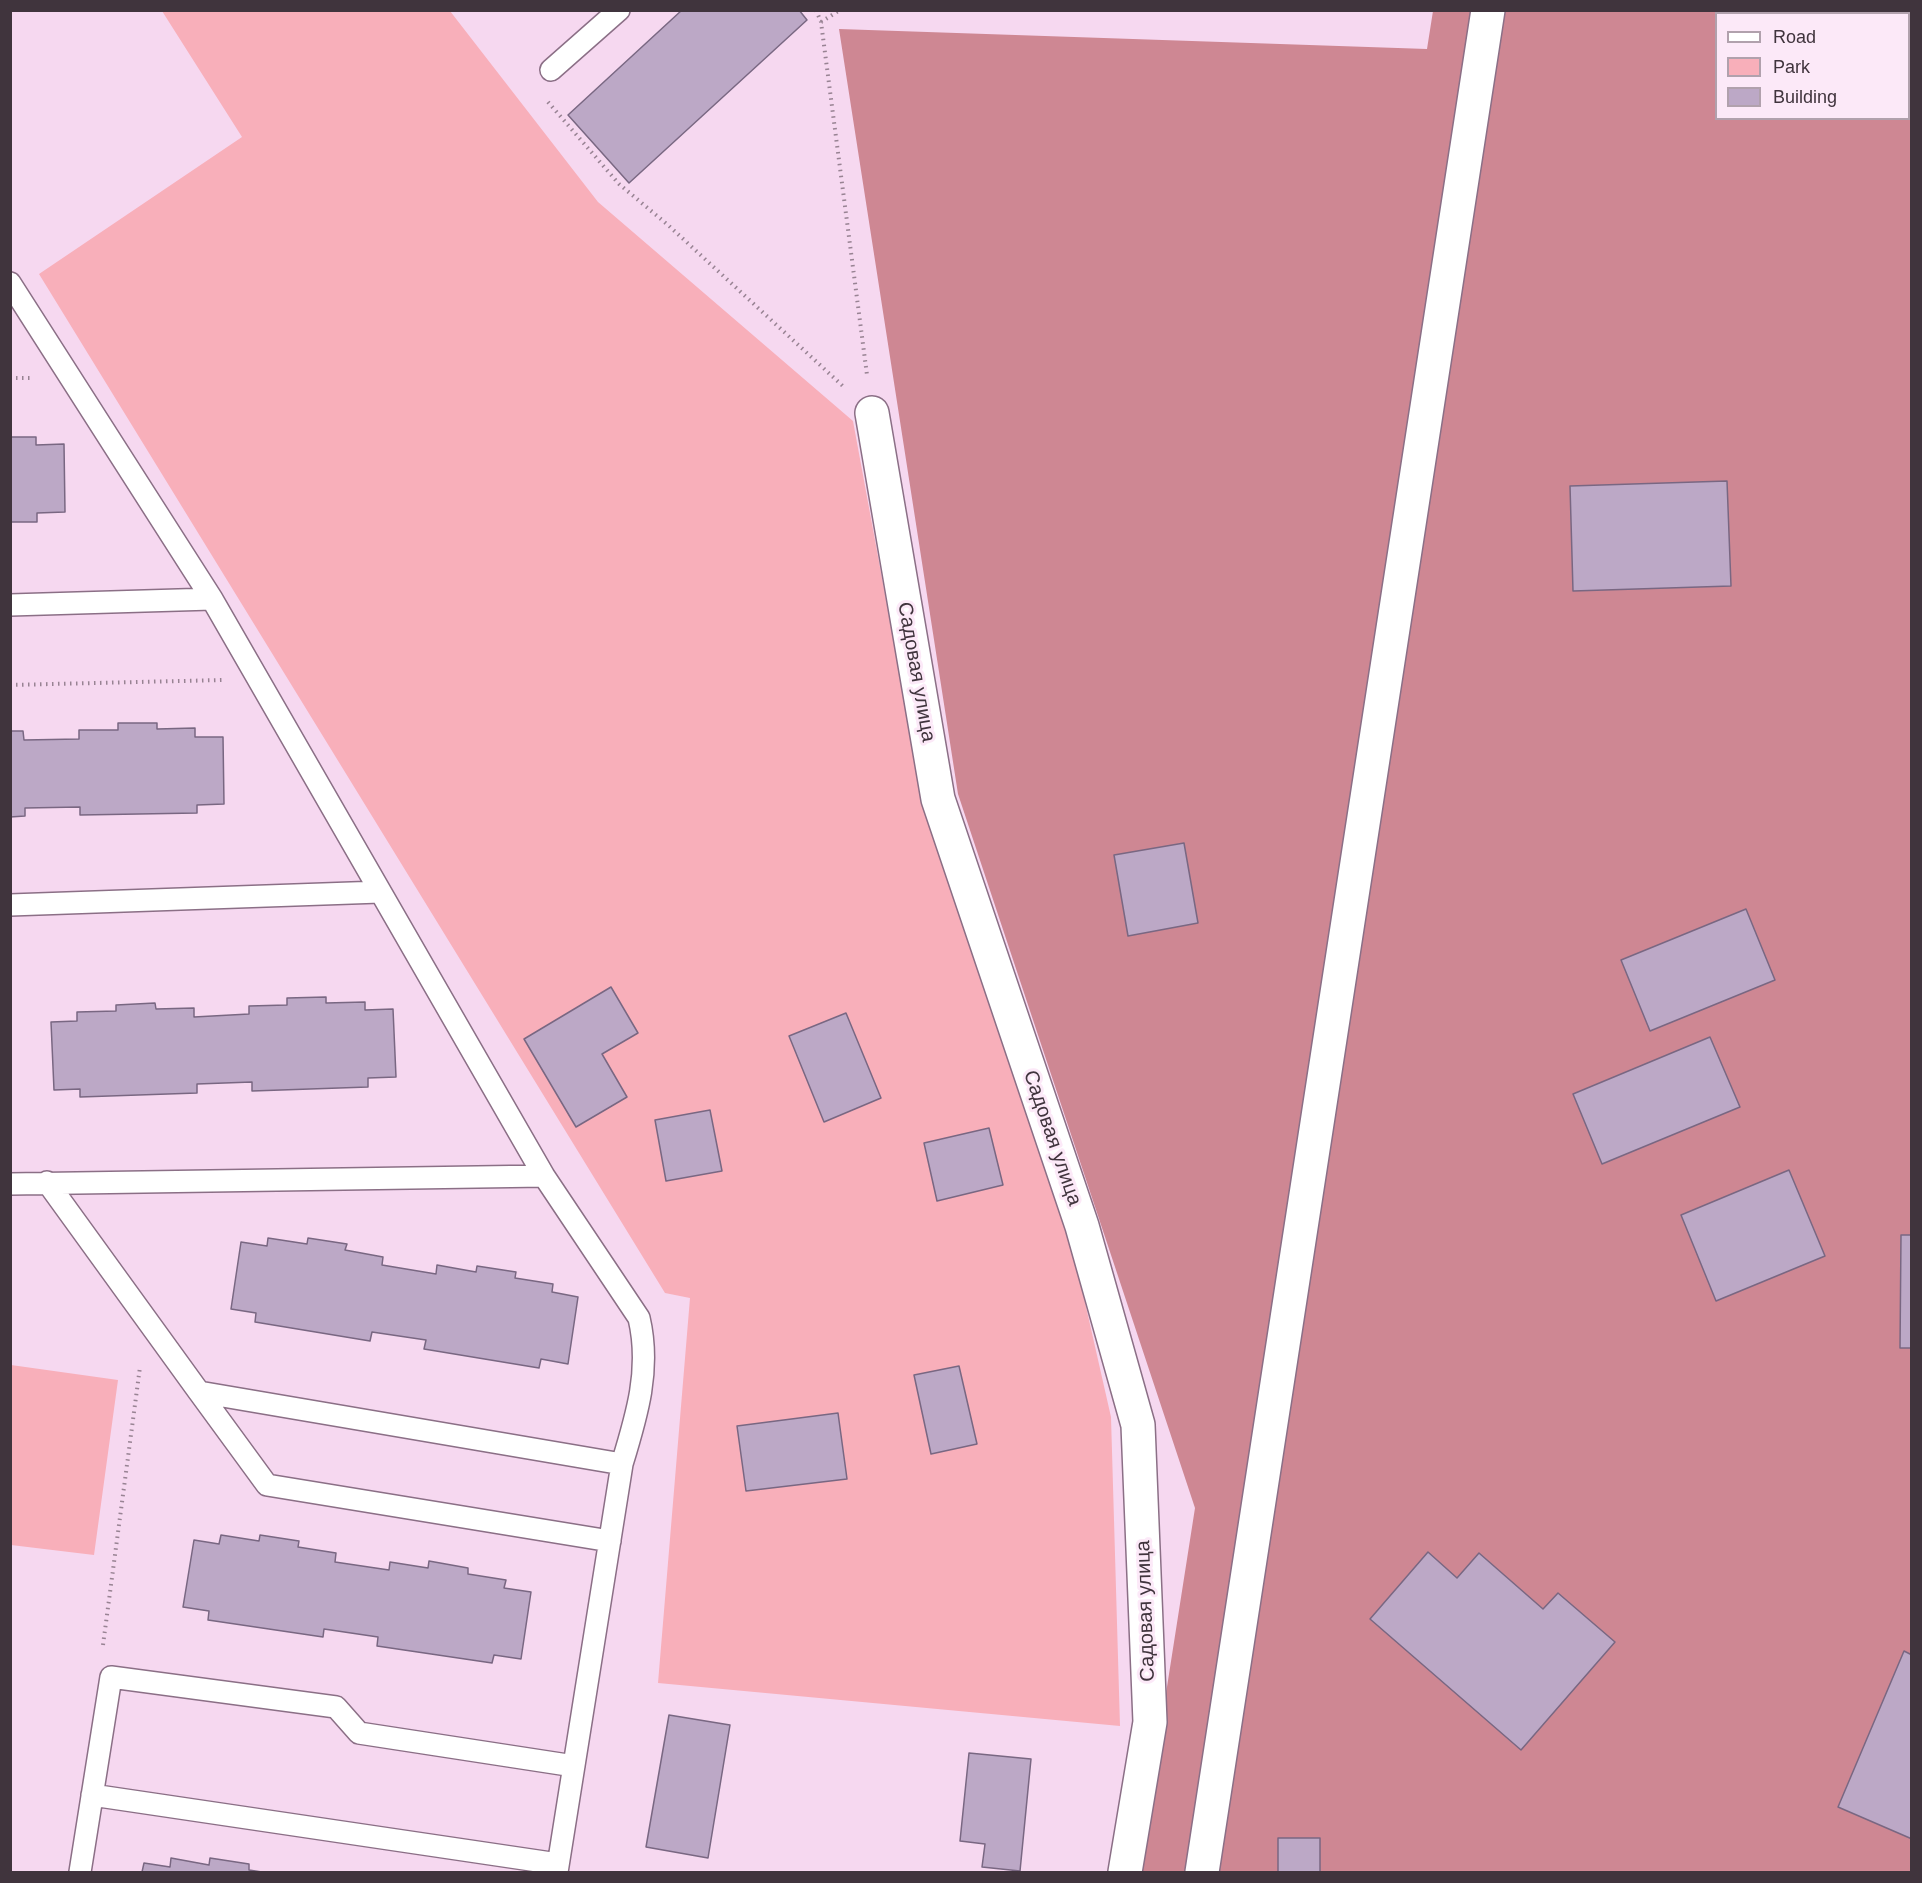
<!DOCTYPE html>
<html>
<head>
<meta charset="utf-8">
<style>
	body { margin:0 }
	#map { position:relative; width:1922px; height:1883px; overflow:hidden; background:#f6d8f0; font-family:Arial,sans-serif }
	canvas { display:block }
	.frame { position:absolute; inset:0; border:12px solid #40343d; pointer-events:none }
	.legend { position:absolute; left:1715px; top:12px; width:195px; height:108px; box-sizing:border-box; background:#fce9f8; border:2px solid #b1a1ad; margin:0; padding:8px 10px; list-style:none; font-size:18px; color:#40343d }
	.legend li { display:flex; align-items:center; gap:12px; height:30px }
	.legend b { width:30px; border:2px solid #b1a1ad }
</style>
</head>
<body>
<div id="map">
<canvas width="1922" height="1883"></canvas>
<div class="frame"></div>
<ul class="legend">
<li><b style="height:8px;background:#fff"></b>Road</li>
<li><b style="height:16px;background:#f8afba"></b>Park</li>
<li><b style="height:16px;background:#bca8c6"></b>Building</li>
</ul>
</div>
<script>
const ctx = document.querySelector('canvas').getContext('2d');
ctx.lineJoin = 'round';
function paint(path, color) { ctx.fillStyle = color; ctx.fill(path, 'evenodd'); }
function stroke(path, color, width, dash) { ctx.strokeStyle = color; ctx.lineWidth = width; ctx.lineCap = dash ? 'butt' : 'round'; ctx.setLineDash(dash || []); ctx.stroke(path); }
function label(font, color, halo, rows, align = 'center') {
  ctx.font = font + ' Arial,sans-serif'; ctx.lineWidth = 6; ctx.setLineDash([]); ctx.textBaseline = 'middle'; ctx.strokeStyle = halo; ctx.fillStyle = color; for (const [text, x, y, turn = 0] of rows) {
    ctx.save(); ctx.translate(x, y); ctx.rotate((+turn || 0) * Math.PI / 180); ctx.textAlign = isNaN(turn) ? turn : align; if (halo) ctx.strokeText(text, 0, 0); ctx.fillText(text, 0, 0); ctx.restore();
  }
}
const green = new Path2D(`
	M 162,11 L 450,11 L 598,202 L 853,421 L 925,811 L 1067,1223 L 1111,1417 L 1120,1726 L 658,1683 L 690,1298 L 665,1293 L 39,274 L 242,137 Z
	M 11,1365 L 118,1380 L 94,1555 L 11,1545 Z`);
const forest = new Path2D(`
	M 1433,11 L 1911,11 L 1911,1872 L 1138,1872 L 1195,1508 L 958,794 L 839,29 L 1427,49 ZM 1716,14 L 1908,14 L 1908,118 L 1716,118 Z`);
const building = new Path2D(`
	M 682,10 L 799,10 L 807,20 L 629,183 L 568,115 Z
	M 10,437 L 36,437 L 36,445 L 64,444 L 65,512 L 37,513 L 37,522 L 10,522 Z
	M 1727,481 L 1731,586 L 1573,591 L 1570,486 Z
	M 118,723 L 157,723 L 157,729 L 195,728 L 195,737 L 223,737 L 224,804 L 197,805 L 197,813 L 80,815 L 80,807 L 25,808 L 25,816 L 10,817 L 10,731 L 23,731 L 24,740 L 79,739 L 79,730 L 118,730 Z
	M 1184,843 L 1198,923 L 1128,936 L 1114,855 Z
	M 1746,909 L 1775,980 L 1650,1031 L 1621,960 Z
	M 611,987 L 638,1033 L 602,1054 L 627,1097 L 576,1127 L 524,1039 Z
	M 326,997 L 326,1003 L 365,1002 L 365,1010 L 393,1009 L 396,1077 L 368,1078 L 368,1087 L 252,1091 L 252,1082 L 197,1084 L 197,1093 L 80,1097 L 80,1089 L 54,1090 L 51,1022 L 77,1021 L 77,1012 L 116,1011 L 116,1005 L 155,1003 L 156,1009 L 194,1008 L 194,1017 L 249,1014 L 249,1006 L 287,1005 L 287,998 Z
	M 846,1013 L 881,1098 L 824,1122 L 789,1036 Z
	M 1710,1037 L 1740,1107 L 1602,1164 L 1573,1094 Z
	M 710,1110 L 722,1171 L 666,1181 L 655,1120 Z
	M 989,1128 L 1003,1185 L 937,1201 L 924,1143 Z
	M 1789,1170 L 1825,1256 L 1716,1301 L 1681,1215 Z
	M 1901,1235 L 1912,1235 L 1912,1348 L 1900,1348 Z
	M 268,1238 L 307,1244 L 308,1238 L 347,1244 L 345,1250 L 383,1257 L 382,1265 L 436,1274 L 437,1265 L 476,1272 L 477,1266 L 516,1272 L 515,1278 L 553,1284 L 552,1292 L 578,1297 L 568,1364 L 541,1359 L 539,1368 L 424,1349 L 426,1340 L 372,1332 L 370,1341 L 255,1322 L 256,1313 L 231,1309 L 241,1242 L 267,1246 Z
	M 959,1366 L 977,1444 L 931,1454 L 914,1375 Z
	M 838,1413 L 847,1479 L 746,1491 L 737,1426 Z
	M 221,1535 L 259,1541 L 260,1535 L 299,1541 L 298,1547 L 336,1553 L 335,1562 L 389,1570 L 390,1562 L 428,1568 L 429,1561 L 468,1568 L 468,1574 L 506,1580 L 504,1588 L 531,1592 L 521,1659 L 494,1655 L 492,1663 L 377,1646 L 378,1637 L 324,1629 L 323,1637 L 208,1620 L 209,1611 L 183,1607 L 194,1540 L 219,1544 Z
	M 1428,1552 L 1457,1578 L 1479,1553 L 1543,1609 L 1558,1593 L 1615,1642 L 1521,1750 L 1370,1619 Z
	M 1904,1651 L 1912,1655 L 1912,1839 L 1838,1807 Z
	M 669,1715 L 730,1725 L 708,1858 L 646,1847 Z
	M 969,1753 L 1031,1759 L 1020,1871 L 982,1867 L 985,1844 L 960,1841 Z
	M 1278,1838 L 1320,1838 L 1320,1872 L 1278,1872 Z
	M 171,1858 L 209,1865 L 210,1858 L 249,1864 L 249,1870 L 262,1872 L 142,1872 L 144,1863 L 170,1867 Z`);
const path = new Path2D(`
	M 816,10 L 821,22 L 867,375
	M 821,22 L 840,10
	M 548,102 L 619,184 L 668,225 L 845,388
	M 10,378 L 31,378
	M 10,685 L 223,680
	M 103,1645 L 140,1367`);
const lane = new Path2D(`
	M 551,70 L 619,10
	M 10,283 L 212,599 L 544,1176 L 639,1318 C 651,1369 637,1415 622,1464
	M 10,605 L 212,599
	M 10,905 L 380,892
	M 47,1182 L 199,1392 L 622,1464 L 557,1872
	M 10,1184 L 544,1176
	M 199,1392 L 267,1485 L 610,1541
	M 92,1795 L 558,1864
	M 80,1872 L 111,1677 L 336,1707 L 359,1733 L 574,1766`);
const street = new Path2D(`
	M 872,413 L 938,799 L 1082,1226 L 1138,1425 L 1150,1722 L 1125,1872
	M 1202,1872 L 1488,10`);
const streetNames = [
	["Садовая улица",916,672,80],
	["Садовая улица",1052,1138,71],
	["Садовая улица",1146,1611,-92]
];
paint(green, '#f8afba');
paint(forest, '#ce8793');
paint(building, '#bca8c6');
stroke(building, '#796782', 1.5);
stroke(lane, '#8b6f86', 24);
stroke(street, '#8b6f86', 36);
stroke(path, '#988393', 4, [1.5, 4.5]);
stroke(lane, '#fff', 21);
stroke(street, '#fff', 33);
label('20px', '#40343d', '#fce9f8', streetNames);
</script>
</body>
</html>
